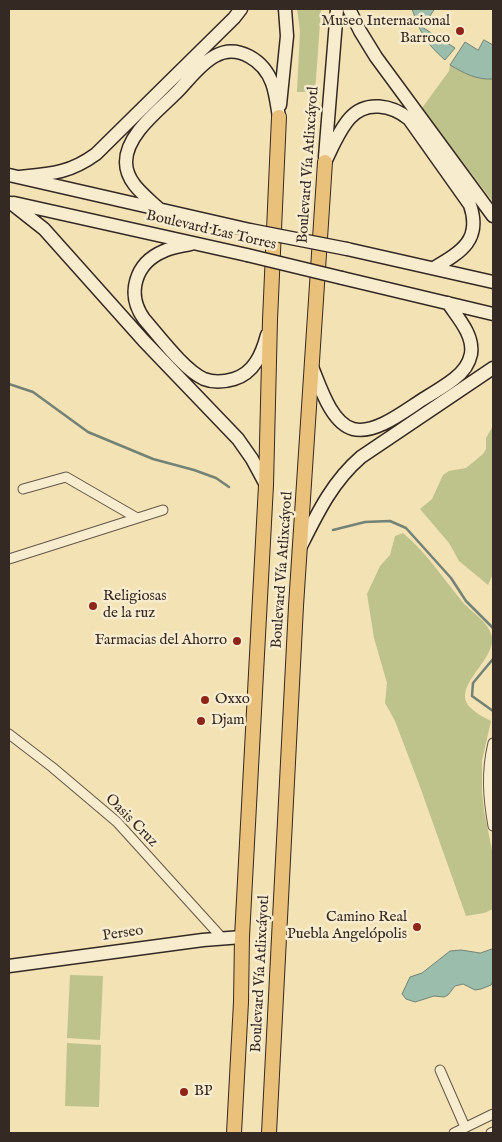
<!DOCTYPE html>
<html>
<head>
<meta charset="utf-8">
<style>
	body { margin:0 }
	#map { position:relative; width:502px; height:1142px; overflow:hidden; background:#f3e2b4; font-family:"IM FELL English",serif }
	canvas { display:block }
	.frame { position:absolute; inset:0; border:10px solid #352924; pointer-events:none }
</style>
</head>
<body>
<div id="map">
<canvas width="502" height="1142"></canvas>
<div class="frame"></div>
</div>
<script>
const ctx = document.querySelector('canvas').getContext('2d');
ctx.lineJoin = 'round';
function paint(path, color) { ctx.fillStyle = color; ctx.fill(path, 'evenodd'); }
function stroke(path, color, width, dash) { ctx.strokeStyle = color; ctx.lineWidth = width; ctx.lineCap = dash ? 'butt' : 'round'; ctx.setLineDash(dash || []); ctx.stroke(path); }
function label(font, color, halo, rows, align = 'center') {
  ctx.font = font + ' "IM FELL English",serif'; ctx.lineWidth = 5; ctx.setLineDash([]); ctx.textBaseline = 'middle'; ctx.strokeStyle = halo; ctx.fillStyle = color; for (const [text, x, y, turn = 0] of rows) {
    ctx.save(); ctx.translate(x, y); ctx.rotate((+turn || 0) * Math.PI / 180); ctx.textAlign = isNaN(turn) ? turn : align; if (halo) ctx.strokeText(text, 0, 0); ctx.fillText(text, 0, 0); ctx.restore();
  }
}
const green = new Path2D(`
	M 297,9 L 321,9 L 315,92 L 297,92 L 300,31 Z
	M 450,65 C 464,73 476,80 493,79 L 493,202 L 422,108 L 449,71 Z
	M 493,426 L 493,574 L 488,585 L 459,561 L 449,543 L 420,509 L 432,499 L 443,475 L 449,471 L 466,468 L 483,454 L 486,449 L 486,438 Z
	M 403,533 C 426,552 442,577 461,600 C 470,612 490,622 492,638 C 495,661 448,689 472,709 C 477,714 485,718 491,721 L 482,760 L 482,791 L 484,811 L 493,855 L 493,909 L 484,913 L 466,916 L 419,784 L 395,721 L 385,703 L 387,683 L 374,638 L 367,594 L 380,566 L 390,555 L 395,536 Z
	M 70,975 L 103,976 L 100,1040 L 67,1038 Z
	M 67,1043 L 101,1045 L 99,1107 L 65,1106 Z`);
const water = new Path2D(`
	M 412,9 L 432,9 L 434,10 L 422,27 L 455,48 L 445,60 C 425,42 421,34 412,9 Z
	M 484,40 L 493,45 L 493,79 C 476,80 464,73 450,65 L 465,42 L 478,50 Z
	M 493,949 L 493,981 L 491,985 L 481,989 L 475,990 L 463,984 L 455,986 L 448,995 L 444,997 L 434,996 L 415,1002 L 406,999 L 402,994 L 410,977 L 422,973 L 450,951 L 461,950 L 480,953 Z`);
const stream = new Path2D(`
	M 9,384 L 33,392 L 88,432 L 153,459 L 194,470 L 216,478 L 229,487
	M 333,530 L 365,522 L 390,521 L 406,528 L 451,578 L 466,601 L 493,628
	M 493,659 L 473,683 L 472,696 L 493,711`);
const street = new Path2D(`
	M 23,489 L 66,477 L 137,518
	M 9,559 L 163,510
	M 9,734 L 52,767 L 117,822 L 223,939
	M 493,743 C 486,772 488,798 493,826
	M 440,1070 L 465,1127
	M 454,1133 L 493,1114
	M 491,1133 L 493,1132`);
const secondary = new Path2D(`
	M 349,9 L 360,31 L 376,57 L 493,216
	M 280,105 L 287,36 L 285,9
	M 325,157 L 337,9
	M 325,162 C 332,148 339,130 350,118 C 366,100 392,105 409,119 L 470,205 C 482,240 461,252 434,268
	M 9,175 L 250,230
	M 20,177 C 51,174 70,173 96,154 L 234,18 L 241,9
	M 11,203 L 44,229 L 144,341 L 238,439 L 252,459 L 266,485
	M 14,203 L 247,255
	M 158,208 C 144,195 126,182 126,162 C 126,135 158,111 176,93 C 188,81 200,64 215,56 C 238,43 264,61 272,83 C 276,94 277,106 279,117
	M 191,244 C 182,246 172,247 164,251 C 135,263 126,294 144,319 C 159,336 184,370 204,379 C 214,383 224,382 234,379 C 254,373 262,354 267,335
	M 347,249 L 493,282
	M 342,278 L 493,314
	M 312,367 C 320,386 331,423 353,429 C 376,435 407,409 425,398 C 435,392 445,386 454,379 C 462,373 469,364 471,354 C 474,335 458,318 448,303
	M 300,548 C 317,514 332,482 361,457 L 493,368
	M 9,966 L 203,940 L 242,937`);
const primary = new Path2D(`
	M 234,1133 L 241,1002 L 242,937 L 266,485 L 270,320 L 279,117
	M 269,1133 L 296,606 L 325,162`);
const secondaryBridge = new Path2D(`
	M 250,230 L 347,249
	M 247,255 L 342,278`);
const markers = [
	[460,31,5,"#8f2418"],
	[93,606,5,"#8f2418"],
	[237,641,5,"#8f2418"],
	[205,700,5,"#8f2418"],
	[201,721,5,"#8f2418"],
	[417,927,5,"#8f2418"],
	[184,1092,5,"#8f2418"]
];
const poiNames = [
	["Museo Internacional",450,22,"right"],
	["Barroco",450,39,"right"],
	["Religiosas",103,597],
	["de la ruz",103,614],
	["Farmacias del Ahorro",227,641,"right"],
	["Oxxo",215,700],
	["Djam",211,721],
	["Camino Real",407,918,"right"],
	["Puebla Angelópolis",407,935,"right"],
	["BP",194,1092]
];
const streetNames = [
	["Boulevard Vía Atlixcáyotl",309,165,-86],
	["Boulevard Las Torres",211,231,13],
	["Boulevard Vía Atlixcáyotl",283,570,-86],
	["Oasis Cruz",131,821,45],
	["Perseo",123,934,-8],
	["Boulevard Vía Atlixcáyotl",261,974,-87]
];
paint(green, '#bec28b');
paint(water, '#9bbeac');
stroke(water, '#728276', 1);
stroke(stream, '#728276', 2.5);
stroke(street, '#645748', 11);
stroke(secondary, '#352924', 15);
stroke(primary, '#352924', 16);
stroke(street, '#f7ecce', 9);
stroke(secondary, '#f7ecce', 12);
stroke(primary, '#eac17a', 14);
stroke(secondaryBridge, '#352924', 15, []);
stroke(secondaryBridge, '#f7ecce', 12);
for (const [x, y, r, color] of markers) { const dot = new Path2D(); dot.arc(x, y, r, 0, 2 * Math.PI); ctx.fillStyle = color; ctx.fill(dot); stroke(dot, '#f7ecce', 2); }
label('15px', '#352924', '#f7ecce', poiNames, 'left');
label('15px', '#352924', '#f7ecce', streetNames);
</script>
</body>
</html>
